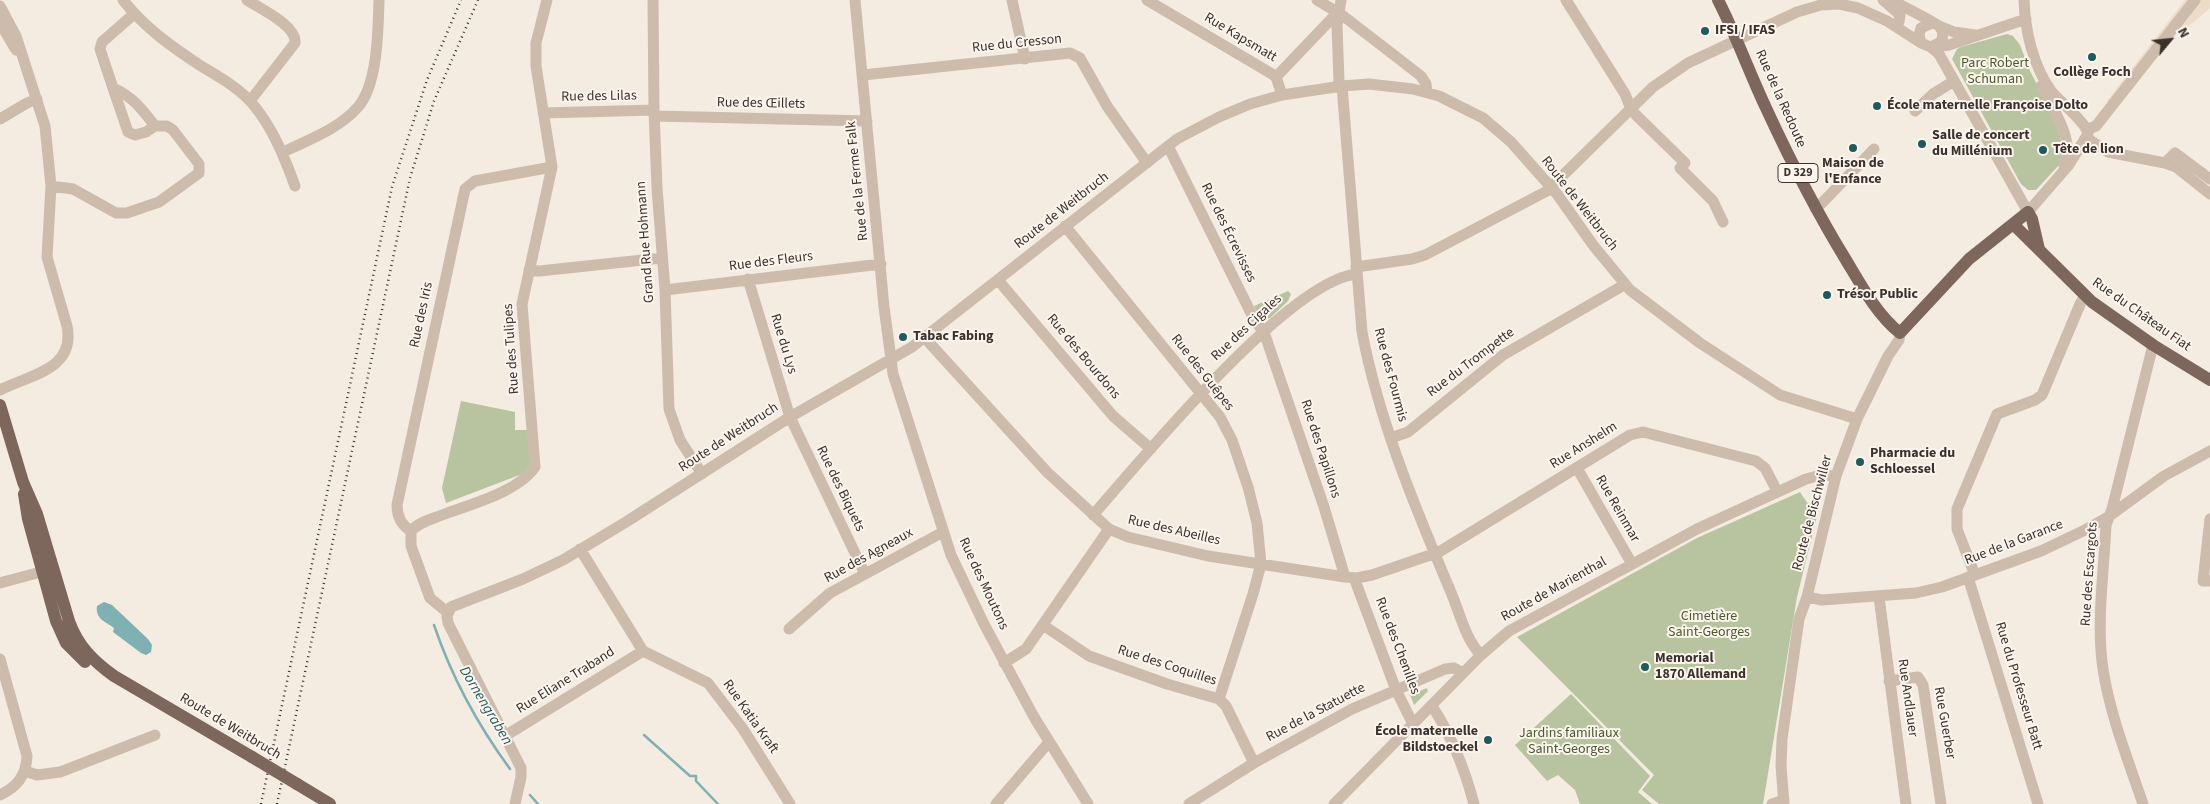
<!DOCTYPE html>
<html>
<head>
<meta charset="utf-8">
<style>
	body { margin:0 }
	#map { position:relative; width:2210px; height:804px; overflow:hidden; background:#f4ebe1; font-family:"Source Sans 3",sans-serif }
	canvas { display:block }
	.north { position:absolute; left:2145px; top:15px; width:50px; height:50px; -webkit-text-stroke:4px #fbf5ee; paint-order:stroke; rotate:62deg; font-size:14px; font-weight:700; line-height:20px; text-align:center; color:#3b302b }
	.north::after { content:''; display:block; margin:auto; width:18px; height:22px; background:#3b302b; clip-path:polygon(50% 0,100% 100%,50% 72%,0 100%) }
</style>
</head>
<body>
<div id="map">
<canvas width="2210" height="804"></canvas>
<div class="north">N</div>
</div>
<script>
const ctx = document.querySelector('canvas').getContext('2d');
ctx.lineJoin = 'round';
function paint(path, color) { ctx.fillStyle = color; ctx.fill(path, 'evenodd'); }
function stroke(path, color, width, dash) { ctx.strokeStyle = color; ctx.lineWidth = width; ctx.lineCap = dash ? 'butt' : 'round'; ctx.setLineDash(dash || []); ctx.stroke(path); }
function label(font, color, halo, rows, align = 'center') {
  ctx.font = font + ' "Source Sans 3",sans-serif'; ctx.lineWidth = 4; ctx.setLineDash([]); ctx.textBaseline = 'middle'; ctx.strokeStyle = halo; ctx.fillStyle = color; for (const [text, x, y, turn = 0] of rows) {
    ctx.save(); ctx.translate(x, y); ctx.rotate((+turn || 0) * Math.PI / 180); ctx.textAlign = isNaN(turn) ? turn : align; if (halo) ctx.strokeText(text, 0, 0); ctx.fillText(text, 0, 0); ctx.restore();
  }
}
const green = new Path2D(`
	M 2007,34 L 2013,36 L 2020,45 L 2030,71 L 2052,114 L 2064,148 L 2059,165 L 2036,190 L 2028,190 L 2021,184 L 1952,59 L 1957,49 L 1961,47 Z
	M 1288,291 L 1291,294 L 1288,301 L 1270,318 L 1267,319 L 1258,315 L 1254,306 Z
	M 461,401 L 515,412 L 515,430 L 528,430 L 530,465 L 522,474 L 446,503 L 442,488 Z
	M 1800,492 L 1808,504 L 1813,503 L 1819,508 L 1797,597 L 1763,804 L 1659,804 L 1642,790 L 1654,775 L 1517,637 L 1697,538 Z
	M 1427,688 L 1428,691 L 1414,705 L 1410,695 Z
	M 1571,694 L 1650,776 L 1638,792 L 1652,804 L 1580,804 L 1575,790 L 1558,775 L 1547,781 L 1515,745 Z`);
const plaza = new Path2D(`
	M 2185,0 L 2210,0 L 2210,8 L 2189,26 L 2183,26 L 2116,109 L 2107,101 Z`);
const water = new Path2D(`
	M 104,602 L 112,605 L 148,639 L 152,645 L 151,652 L 146,655 L 141,653 L 113,632 L 114,628 C 106,622 95,619 97,606 Z`);
const stream = new Path2D(`
	M 434,625 C 452,678 477,724 510,769
	M 644,735 L 690,776 L 696,776 L 696,781 L 718,804
	M 530,795 L 538,804`);
const minor = new Path2D(`
	M 123,0 C 145,28 172,47 201,66 C 218,76 237,87 251,102 C 272,126 284,156 295,186
	M 247,0 C 261,9 297,26 295,43 L 250,101
	M 653,0 L 654,110 L 657,188 L 665,290 L 669,409 L 680,440 L 702,474
	M 855,0 L 884,307 L 893,374 L 951,555 L 984,624 L 1034,717 L 1088,804
	M 1012,0 L 1025,59
	M 1147,0 L 1272,74 L 1276,77 L 1282,95
	M 1317,0 L 1342,15 L 1421,76 L 1426,84 L 1427,92
	M 1341,0 L 1337,25 L 1339,82 L 1342,86 L 1362,332 C 1379,421 1415,507 1450,590 C 1459,610 1465,639 1481,655
	M 1566,0 L 1625,94 L 1631,109 L 1636,115 L 1685,163 L 1680,168 L 1713,201 L 1723,222
	M 1883,0 L 1900,15 L 1899,22 L 1894,24
	M 1892,0 C 1901,6 1937,23 1940,27 C 1944,32 1943,37 1941,42 L 1931,47 L 1921,43 L 1919,35 L 1921,28 L 1932,23
	M 0,6 L 16,36 L 45,126 L 51,186 L 47,257 L 67,326 C 76,370 29,375 0,390
	M 0,23 L 16,50
	M 1939,26 L 1954,32 L 1975,35
	M 1931,47 L 1939,54 L 2028,212 L 2068,166 L 2088,134 C 2087,123 2060,102 2051,91 C 2033,65 2025,31 2024,0
	M 1935,47 L 1949,45 L 2026,19
	M 863,75 L 1070,53 L 1080,58 L 1107,106 L 1147,163
	M 1276,77 L 1338,12
	M 2041,86 C 2053,109 2076,141 2064,166
	M 113,88 L 128,132 L 135,135 L 146,132 L 155,126
	M 1915,111 L 1933,94 L 1954,81
	M 544,113 L 654,110
	M 655,116 L 867,121
	M 0,119 L 27,103 L 37,99
	M 2088,129 L 2096,126 L 2195,0
	M 2087,138 L 2108,152 L 2165,163 L 2175,153 L 2210,179
	M 1168,146 L 1252,315 L 1265,335 L 1324,507 L 1345,577
	M 283,152 C 308,140 339,129 358,107 C 378,84 378,30 379,0
	M 2165,163 L 2176,167 L 2210,194
	M 51,186 L 73,189 L 116,213 L 127,213 L 159,202 L 199,173 L 199,164 L 173,130 L 167,126 L 155,126 C 142,109 132,96 113,88 L 100,49 L 102,42 L 134,14
	M 1815,208 L 1822,203 L 1874,149
	M 1065,226 L 1220,417 L 1232,440 L 1248,487 L 1257,523 L 1261,564 L 1253,594 L 1219,699
	M 1356,267 L 1412,259 L 1425,255 L 1547,191 L 1653,87 L 1688,63 L 1797,12 L 1821,5 L 1839,4 L 1858,8 L 1887,21 L 1921,43
	M 529,270 L 539,271 L 662,258
	M 748,279 L 790,417 L 865,574
	M 998,280 L 1113,416 L 1151,449
	M 665,290 L 881,264
	M 924,337 L 1047,472 L 1109,529 L 1128,537 L 1208,556 L 1345,577 L 1357,578 L 1372,575 L 1439,552 L 1630,435 L 1643,432 L 1756,461 L 1765,468 L 1777,491
	M 1391,438 L 1408,432 L 1503,355 L 1624,285
	M 1577,468 L 1632,564
	M 1093,515 C 1141,460 1289,280 1357,274
	M 2210,519 L 2203,581 L 2210,581
	M 411,531 C 401,525 397,517 397,505 L 465,189 L 475,181 L 552,167
	M 580,549 L 643,651 L 708,683 L 743,729 L 790,804
	M 1975,575 L 1957,529 L 1957,509 L 1997,414 L 2035,400 L 2042,395 L 2081,302 L 2085,296
	M 1968,577 L 2038,804
	M 1357,578 L 1356,583 L 1396,690 L 1413,724
	M 0,583 L 52,569
	M 1807,597 L 1822,600 L 1916,593 L 1942,587 L 2041,551 L 2083,531 L 2108,517 L 2164,476 L 2210,451
	M 1879,597 L 1906,804
	M 447,612 L 430,598 L 411,546 L 411,531 C 419,522 432,519 442,515 C 471,504 518,492 535,467 L 522,304 L 552,167 L 536,66 L 536,43 L 547,0
	M 1043,625 L 1089,656 L 1167,684 L 1219,699 L 1226,706 L 1254,763
	M 789,629 L 830,593 L 943,532
	M 0,659 L 27,756 C 26,776 17,787 0,795
	M 1004,663 L 1026,649 L 1109,529
	M 1889,681 L 1918,677 L 1923,685 L 1941,804
	M 1432,706 C 1451,735 1465,770 1474,804
	M 505,736 L 643,651
	M 25,771 L 37,775 L 60,772 L 155,735
	M 515,804 L 521,777 L 521,768 L 448,623 L 447,616 L 451,607 L 523,579 L 563,560 L 626,522 L 790,417 L 912,347 L 1177,139 L 1219,117 L 1250,104 L 1282,95 L 1342,86 L 1369,84 L 1413,89 L 1439,96 L 1483,118 L 1511,142 L 1557,194 L 1593,245 L 1630,290 L 1700,343 L 1780,395 L 1857,419
	M 996,804 L 1049,742
	M 1189,804 L 1254,763 L 1352,709 L 1445,669 L 1454,668 L 1463,673
	M 1334,804 L 1481,655 L 1509,631 L 1697,529 L 1806,479 L 1821,475 L 1836,476
	M 1772,804 L 1784,800
	M 1784,804 L 1781,766 L 1782,739 L 1799,619 L 1807,597 L 1836,476 L 1857,419 L 1888,356 L 1899,340 L 1900,333
	M 2143,804 C 2128,760 2110,715 2103,669 C 2096,624 2104,571 2106,525 L 2112,509 L 2153,345`);
const major = new Path2D(`
	M 1718,0 C 1736,35 1749,72 1766,108 C 1790,160 1816,211 1846,260 C 1861,285 1877,315 1900,333 L 1969,259 L 2028,212 L 2032,219 L 2039,249
	M 2013,224 L 2092,302 L 2153,345 L 2210,380
	M 0,405 L 23,482 L 37,514 L 69,621 C 78,646 93,661 114,676 L 252,757
	M 24,494 L 28,519 L 56,621 L 66,643 L 85,662
	M 297,784 L 330,804`);
const rail = new Path2D(`
	M 261,804 L 392,187 L 427,80 L 461,0
	M 277,804 L 410,178 L 434,101 L 478,0`);
const majorBridge = new Path2D(`
	M 252,757 L 297,784`);
const markers = [
	[1705,31,5,"#1f5a5e"],
	[2092,57,5,"#1f5a5e"],
	[1877,106,5,"#1f5a5e"],
	[1922,144,5,"#1f5a5e"],
	[1853,148,5,"#1f5a5e"],
	[2043,150,5,"#1f5a5e"],
	[1827,295,5,"#1f5a5e"],
	[903,337,5,"#1f5a5e"],
	[1860,462,5,"#1f5a5e"],
	[1645,667,5,"#1f5a5e"],
	[1488,740,5,"#1f5a5e"]
];
const shields = [
	[1798,173,40]
];
const shieldNames = [
	["D 329",1798,173]
];
const poiNames = [
	["IFSI / IFAS",1715,31],
	["Collège Foch",2092,73,"center"],
	["École maternelle Françoise Dolto",1887,106],
	["Salle de concert",1932,136],
	["du Millénium",1932,152],
	["Tête de lion",2053,150],
	["Maison de",1853,164,"center"],
	["l'Enfance",1853,180,"center"],
	["Trésor Public",1837,295],
	["Tabac Fabing",913,337],
	["Pharmacie du",1870,454],
	["Schloessel",1870,470],
	["Memorial",1655,659],
	["1870 Allemand",1655,675],
	["École maternelle",1478,732,"right"],
	["Bildstoeckel",1478,748,"right"]
];
const streetNames = [
	["Rue Kapsmatt",1240,38,31],
	["Rue du Cresson",1017,44,-6],
	["Rue des Lilas",599,97,-1],
	["Rue de la Redoute",1780,99,66],
	["Rue des Œillets",761,104,1],
	["Rue de la Ferme Falk",858,181,-96],
	["Route de Weitbruch",1579,204,52],
	["Route de Weitbruch",1062,211,-38],
	["Rue des Écrevisses",1228,233,64],
	["Grand Rue Hohmann",646,242,-94],
	["Rue des Fleurs",771,262,-7],
	["Rue des Iris",422,315,-78],
	["Rue du Château Fiat",2141,315,35],
	["Rue des Cigales",1247,328,-43],
	["Rue du Lys",783,344,73],
	["Rue des Tulipes",512,349,-94],
	["Rue des Bourdons",1083,357,50],
	["Rue du Trompette",1471,363,-37],
	["Rue des Guêpes",1202,373,52],
	["Rue des Fourmis",1390,375,75],
	["Route de Weitbruch",729,438,-33],
	["Rue Anshelm",1584,446,-32],
	["Rue des Papillons",1320,449,72],
	["Rue des Biquets",840,489,64],
	["Rue Reinmar",1617,509,60],
	["Route de Bischwiller",1813,513,-75],
	["Rue des Abeilles",1174,531,13],
	["Rue de la Garance",2014,543,-21],
	["Rue des Agneaux",869,556,-29],
	["Rue des Escargots",2090,574,-86],
	["Rue des Moutons",983,584,65],
	["Route de Marienthal",1554,590,-29],
	["Rue des Chenilles",1397,646,69],
	["Rue des Coquilles",1167,666,18],
	["Rue Eliane Traband",566,681,-32],
	["Rue du Professeur Batt",2018,686,73],
	["Rue Andlauer",1907,698,82],
	["Rue de la Statuette",1316,713,-28],
	["Rue Katia Kraft",750,717,55],
	["Rue Guerber",1944,723,80],
	["Route de Weitbruch",230,727,31]
];
const parkNames = [
	["Parc Robert",1995,64],
	["Schuman",1995,80],
	["Cimetière",1709,617],
	["Saint-Georges",1709,633],
	["Jardins familiaux",1569,734],
	["Saint-Georges",1569,750]
];
const waterNames = [
	["Dornengraben",485,706,59]
];
paint(green, '#b8c4a0');
paint(plaza, '#ecdcc8');
paint(water, '#7fb0b2');
stroke(stream, '#7fb0b2', 2.5);
stroke(minor, '#cdbbac', 11);
stroke(major, '#7d675c', 12);
stroke(rail, '#3b302b', 2.5, [1, 4]);
stroke(majorBridge, '#7d675c', 12);
for (const [x, y, r, color] of markers) { const dot = new Path2D(); dot.arc(x, y, r, 0, 2 * Math.PI); ctx.fillStyle = color; ctx.fill(dot); stroke(dot, '#fbf5ee', 2); }
for (const [x, y, w] of shields) { const box = new Path2D(); box.roundRect(x - w / 2, y - 9.5, w, 19, 4); ctx.fillStyle = '#fbf5ee'; ctx.fill(box); stroke(box, '#3b302b', 1); }
label('bold 12px', '#3b302b', null, shieldNames);
label('bold 14px', '#3b302b', '#fbf5ee', poiNames, 'left');
label('14px', '#3b302b', '#fbf5ee', streetNames);
label('14px', '#4a5a2e', '#fbf5ee', parkNames);
label('italic 15px', '#1f5a5e', '#fbf5ee', waterNames);
</script>
</body>
</html>
